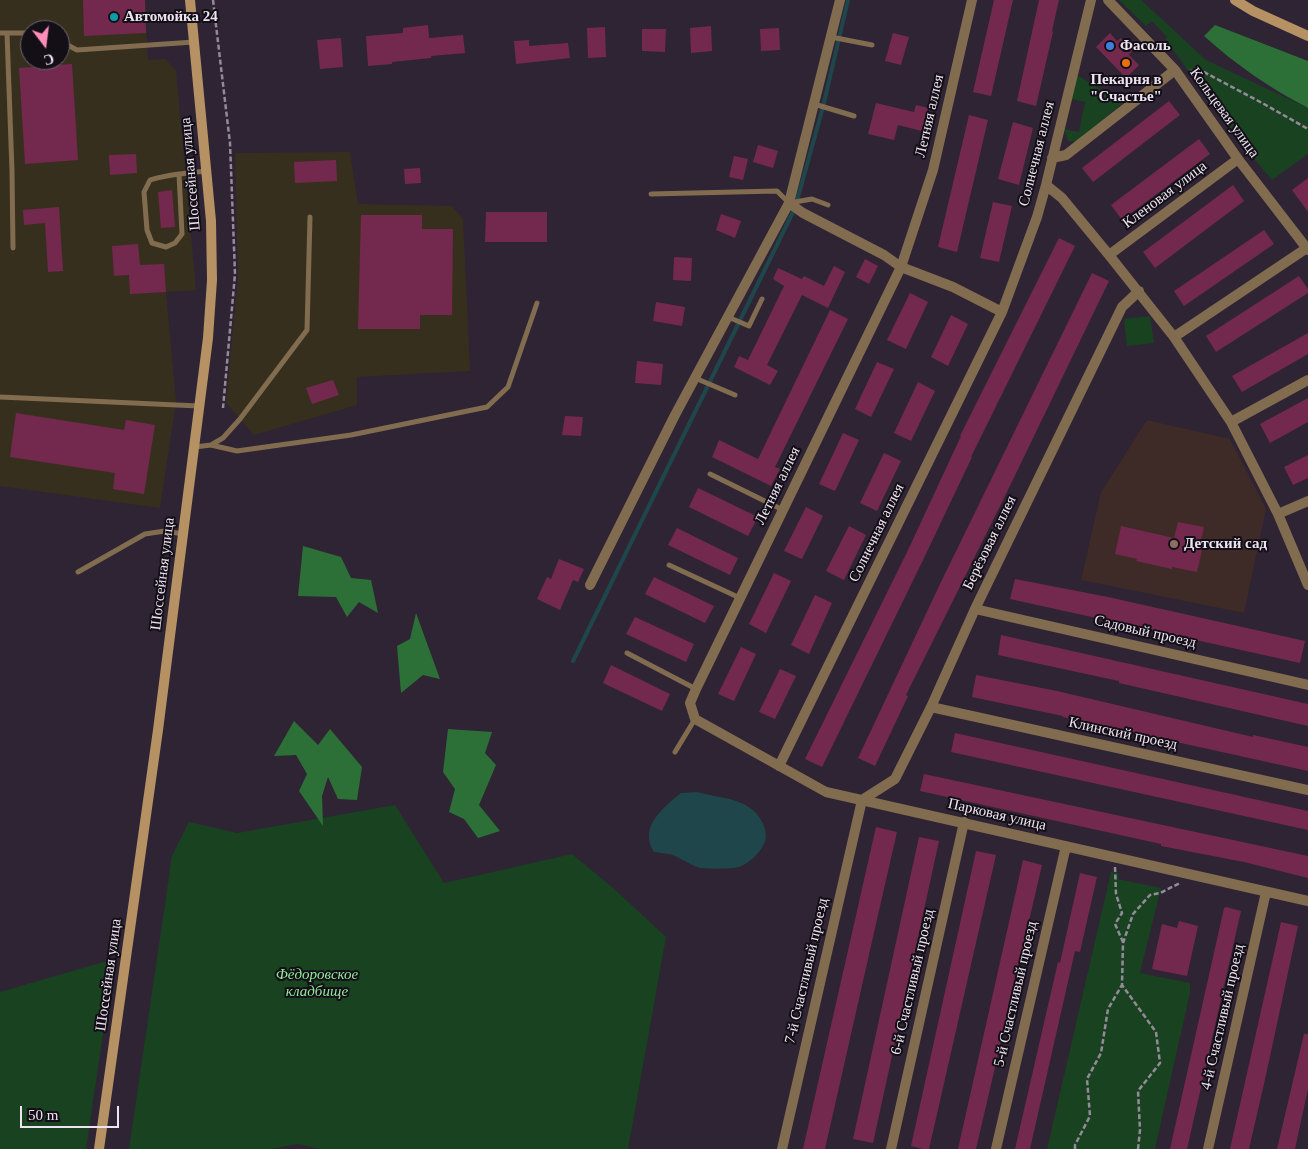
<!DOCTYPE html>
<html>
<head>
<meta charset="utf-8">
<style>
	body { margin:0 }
	#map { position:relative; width:1308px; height:1149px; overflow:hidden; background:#2e2434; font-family:"Times New Roman",serif }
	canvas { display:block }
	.north { position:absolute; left:20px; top:20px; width:50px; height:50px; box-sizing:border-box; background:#140f17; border:1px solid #6a656e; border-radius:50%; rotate:165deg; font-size:14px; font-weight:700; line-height:20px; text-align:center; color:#ece5f1 }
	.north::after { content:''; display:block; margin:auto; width:18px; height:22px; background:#ff8eb9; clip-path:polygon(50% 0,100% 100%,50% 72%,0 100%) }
	.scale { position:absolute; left:20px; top:1106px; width:99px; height:22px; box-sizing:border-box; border:2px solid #ece5f1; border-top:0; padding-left:6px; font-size:15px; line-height:18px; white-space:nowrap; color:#ece5f1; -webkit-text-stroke:4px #140f17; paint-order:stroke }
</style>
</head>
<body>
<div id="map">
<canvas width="1308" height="1149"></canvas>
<div class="north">С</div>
<div class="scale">50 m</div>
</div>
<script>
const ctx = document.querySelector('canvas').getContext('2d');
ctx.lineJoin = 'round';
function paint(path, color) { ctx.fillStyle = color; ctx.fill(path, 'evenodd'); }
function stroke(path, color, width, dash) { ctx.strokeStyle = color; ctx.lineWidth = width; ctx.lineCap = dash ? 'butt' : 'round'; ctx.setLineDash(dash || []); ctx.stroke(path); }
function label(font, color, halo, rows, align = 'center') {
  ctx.font = font + ' "Times New Roman",serif'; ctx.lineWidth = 4; ctx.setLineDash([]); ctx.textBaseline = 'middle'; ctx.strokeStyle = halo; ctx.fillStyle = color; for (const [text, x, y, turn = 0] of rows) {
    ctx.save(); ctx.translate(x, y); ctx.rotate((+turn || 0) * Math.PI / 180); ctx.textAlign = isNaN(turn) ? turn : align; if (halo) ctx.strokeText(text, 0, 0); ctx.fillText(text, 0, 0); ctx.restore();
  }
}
const industrial = new Path2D(`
	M 0,0 L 145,0 L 148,60 L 165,59 L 176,70 L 196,290 L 166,292 L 176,401 L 160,508 L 0,486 ZM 30,30 L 60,30 L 60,60 L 30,60 Z
	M 350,152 L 358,204 L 452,206 L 463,219 L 472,411 L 470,371 L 357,377 L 357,405 L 254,435 L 226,403 L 238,277 L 235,153 Z`);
const education = new Path2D(`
	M 1147,420 L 1230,439 L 1266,509 L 1244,613 L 1081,580 L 1101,492 Z`);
const green = new Path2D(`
	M 1119,0 L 1141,0 L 1206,60 L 1308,108 L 1308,154 L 1272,180 L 1255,160 L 1256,158 L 1242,140 L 1239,141 L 1165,39 L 1167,37 L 1152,21 L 1146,26 Z
	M 1077,75 L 1123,103 L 1076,142 L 1068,141 L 1064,129 L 1079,132 L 1085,102 L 1071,99 Z
	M 1150,316 L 1154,343 L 1127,346 L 1124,319 Z
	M 395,805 L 444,883 L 572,854 L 613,888 L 666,937 L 628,1149 L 320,1149 L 298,1144 L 271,1149 L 129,1149 L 172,856 L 189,822 L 237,833 Z
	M 1111,872 L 1119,873 L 1118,879 L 1161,888 L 1140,973 L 1190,983 L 1190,993 L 1155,1149 L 1047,1149 Z
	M 114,959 L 86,1149 L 0,1149 L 0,992 Z`);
const forest = new Path2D(`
	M 1215,25 L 1308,61 L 1308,108 C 1271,89 1235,64 1204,36 Z
	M 303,546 L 341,557 L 351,578 L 371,580 L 378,613 L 359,602 L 347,617 L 336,597 L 298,596 Z
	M 416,613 L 440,679 L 423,675 L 401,693 L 397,646 L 410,639 Z
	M 294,721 L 318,745 L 330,729 L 362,767 L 357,800 L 338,799 L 328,777 L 322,796 L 323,826 L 299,791 L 307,774 L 296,755 L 274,756 Z
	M 448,729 L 492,732 L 485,753 L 496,765 L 479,805 L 500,831 L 478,838 L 464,819 L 449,812 L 455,789 L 443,772 Z`);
const water = new Path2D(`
	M 697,792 C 721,799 753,797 764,826 C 766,832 767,839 764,844 C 759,854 748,864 739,867 C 731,869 709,869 700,868 C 690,865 680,857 669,854 C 664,853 659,853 654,852 C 638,827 663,808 681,793 Z`);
const stream = new Path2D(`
	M 573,661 L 795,208 L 823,107 L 848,0`);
const building = new Path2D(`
	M 83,0 L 145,0 L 146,33 L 84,36 Z
	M 994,0 L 1013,0 L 991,96 L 973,92 Z
	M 1039,0 L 1059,0 L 1052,31 L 1053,32 L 1036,106 L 1017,101 Z
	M 428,25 L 429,38 L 463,35 L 465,53 L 431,56 L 431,58 L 392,62 L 392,64 L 368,66 L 366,36 L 403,33 L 403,28 Z
	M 711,26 L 712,51 L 691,53 L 690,28 Z
	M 605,27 L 606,57 L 588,58 L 587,28 Z
	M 779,28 L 780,50 L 761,51 L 760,29 Z
	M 642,29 L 666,29 L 665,52 L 642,51 Z
	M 893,33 L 909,37 L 901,65 L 885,61 Z
	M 1110,33 L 1117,41 L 1121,38 L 1133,50 L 1129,55 L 1139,65 L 1126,78 L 1096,47 Z
	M 341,38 L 343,67 L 320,69 L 317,40 Z
	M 529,40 L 529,46 L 568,43 L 570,58 L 516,64 L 514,41 Z
	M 72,64 L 78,160 L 25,164 L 19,68 Z
	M 1169,101 L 1180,115 L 1093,182 L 1082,168 Z
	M 876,103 L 914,112 L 916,105 L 928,108 L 922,131 L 898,125 L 894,140 L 868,134 Z
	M 969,115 L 988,120 L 957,252 L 938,247 Z
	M 1013,122 L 1033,128 L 1019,185 L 998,179 Z
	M 1199,139 L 1210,154 L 1122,220 L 1111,205 Z
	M 758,145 L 778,151 L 773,168 L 753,162 Z
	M 136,154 L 137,173 L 110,175 L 109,155 Z
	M 734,156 L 748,159 L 743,180 L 729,177 Z
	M 336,160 L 337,181 L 295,183 L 294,162 Z
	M 420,168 L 421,183 L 405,184 L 404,169 Z
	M 1308,178 L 1308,212 L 1292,190 Z
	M 1233,185 L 1244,201 L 1155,268 L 1143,252 Z
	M 172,190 L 175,227 L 161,228 L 158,192 Z
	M 993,202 L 1012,206 L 999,262 L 980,258 Z
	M 59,207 L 63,271 L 48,272 L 45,223 L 24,225 L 23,210 Z
	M 486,212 L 547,212 L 547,242 L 485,242 Z
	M 721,214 L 741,221 L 735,238 L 716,230 Z
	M 361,215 L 422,215 L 422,229 L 453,229 L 452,315 L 420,315 L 420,329 L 358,329 Z
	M 1264,230 L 1274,244 L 1184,306 L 1174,291 Z
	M 1059,238 L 1075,246 L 971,457 L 972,457 L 925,556 L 822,767 L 805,759 L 909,548 L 961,436 L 960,436 Z
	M 138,244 L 140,265 L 164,264 L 166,292 L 130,294 L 129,275 L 114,276 L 112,246 Z
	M 674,257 L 692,258 L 691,281 L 673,280 Z
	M 865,259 L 878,266 L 869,284 L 856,277 Z
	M 834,266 L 845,272 L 828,308 L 802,295 L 767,365 L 778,371 L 770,385 L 734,367 L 739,356 L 748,360 L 784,286 L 773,279 L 778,268 L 802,279 L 804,276 L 824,286 Z
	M 1092,273 L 1109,281 L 1006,494 L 906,695 L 908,696 L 875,766 L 858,758 L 940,584 Z
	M 1299,276 L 1308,289 L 1308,293 L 1216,352 L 1206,336 Z
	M 910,293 L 928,302 L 906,349 L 887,340 Z
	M 656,302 L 685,307 L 682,326 L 653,321 Z
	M 830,310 L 848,319 L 775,467 L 780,469 L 771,486 L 712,457 L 719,440 L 758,459 Z
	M 951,315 L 968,324 L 948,366 L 931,357 Z
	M 1308,333 L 1308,354 L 1242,392 L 1232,376 Z
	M 637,361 L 663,364 L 661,385 L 635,383 Z
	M 877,362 L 894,369 L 871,417 L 855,409 Z
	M 333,380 L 339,395 L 312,404 L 306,388 Z
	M 918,382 L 935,391 L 911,441 L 894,433 Z
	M 1308,398 L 1308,422 L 1270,443 L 1260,424 Z
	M 16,413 L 124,430 L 126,420 L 155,425 L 144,494 L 113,489 L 115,473 L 10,457 Z
	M 565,416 L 583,417 L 581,436 L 562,435 Z
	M 843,433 L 859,440 L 835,491 L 819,484 Z
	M 884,453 L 901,461 L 877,511 L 860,503 Z
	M 1308,455 L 1308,478 L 1293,485 L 1284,467 Z
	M 698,488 L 758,517 L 748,536 L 689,507 Z
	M 806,507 L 823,516 L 802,559 L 784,551 Z
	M 1178,522 L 1204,527 L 1199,549 L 1202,550 L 1197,572 L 1172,567 L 1172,569 L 1136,561 L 1137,559 L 1115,554 L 1121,526 L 1174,538 Z
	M 849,526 L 866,535 L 844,580 L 826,571 Z
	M 677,528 L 738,558 L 730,575 L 668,545 Z
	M 559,559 L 584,569 L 578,582 L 573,580 L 560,610 L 537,599 L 547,577 L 551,579 Z
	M 774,573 L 791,581 L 766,633 L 749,624 Z
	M 654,577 L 714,606 L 705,623 L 645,594 Z
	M 1015,579 L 1108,597 L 1305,641 L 1300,663 L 1010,599 Z
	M 815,595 L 832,603 L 809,654 L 791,645 Z
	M 635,617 L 694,644 L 686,662 L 626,634 Z
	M 1001,635 L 1308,704 L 1308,726 L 1119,683 L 1119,681 L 998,655 Z
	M 741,647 L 756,654 L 734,701 L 718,694 Z
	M 611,665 L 670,694 L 662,711 L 603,683 Z
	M 780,669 L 796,676 L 775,719 L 759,712 Z
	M 976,675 L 1057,691 L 1253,737 L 1253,735 L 1308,747 L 1308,771 L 1063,717 L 1063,716 L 972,697 Z
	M 955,733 L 1308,811 L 1308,830 L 951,752 Z
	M 924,774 L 1308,856 L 1308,878 L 1244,862 L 1161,846 L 1161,844 L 920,791 Z
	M 876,827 L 897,832 L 878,915 L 825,1149 L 803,1149 Z
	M 919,837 L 939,841 L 873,1143 L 853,1139 Z
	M 976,851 L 996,855 L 929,1149 L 923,1149 L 911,1146 Z
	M 1023,860 L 1042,865 L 976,1149 L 958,1149 Z
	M 1080,873 L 1097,877 L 1080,952 L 1075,951 L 1030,1149 L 1015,1149 L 1058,962 L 1060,963 Z
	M 1226,907 L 1241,911 L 1187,1149 L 1170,1149 L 1224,908 Z
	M 1179,921 L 1198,926 L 1187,976 L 1152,969 L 1162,924 L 1177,928 Z
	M 1281,922 L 1298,926 L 1266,1075 L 1249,1149 L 1230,1149 Z
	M 1304,1034 L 1308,1034 L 1308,1089 L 1295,1149 L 1277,1149 Z`);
const path = new Path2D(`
	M 213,0 L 230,143 L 235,274 L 223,408
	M 1189,71 L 1202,71 L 1264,104 L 1308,129
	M 1115,867 L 1116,894 L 1122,913 L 1115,924 L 1123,942
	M 1075,1149 L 1075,1145 L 1090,1116 L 1087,1079 L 1101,1053 L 1108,1009 L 1122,985
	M 1138,1149 L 1140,1130 L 1138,1091 L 1160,1063 L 1156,1032 L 1122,985 L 1123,943 L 1133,914 L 1150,895 L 1160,893 L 1180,883`);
const lane = new Path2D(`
	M 0,33 L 30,33
	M 7,33 L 12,171 L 13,248
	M 831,37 L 872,45
	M 60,41 L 77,50 L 194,42
	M 814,104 L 854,116
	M 179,174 L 182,234 L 175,243 L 166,247 L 152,243 L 147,230 L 144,192 L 150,180 C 168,174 187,173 206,171
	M 651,194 L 777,191 L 789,203 L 812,199 L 828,205
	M 728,317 L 749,326 L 762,299
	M 695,378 L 735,395
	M 0,397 L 199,406
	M 211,445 L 237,451 L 351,435 L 487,407 L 508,387 L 537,303
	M 195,447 L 211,445 L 223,438 L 240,419 L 307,330 L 310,217
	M 710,474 L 783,510
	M 669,565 L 740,598
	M 78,572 L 145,534 L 165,531 L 183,534
	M 627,653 L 696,689
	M 675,752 L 695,719`);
const street = new Path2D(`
	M 972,0 L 933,170 L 901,267 L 696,689 L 690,703 L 695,719 L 826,792 L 1308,901
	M 1108,0 L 1175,70 L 1238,159 L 1308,250
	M 1052,158 L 1066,155 L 1175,70
	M 1046,185 L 1062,198 L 1109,255 L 1174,337 L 1231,422 L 1278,514 L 1308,585
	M 789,203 L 803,213 L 884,255 L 901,267 L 953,287 L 1002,312
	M 1109,255 L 1238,159
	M 1174,337 L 1307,248
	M 1231,422 L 1308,380
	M 1278,514 L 1308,501
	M 590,585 L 675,415 L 789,203 L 840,0
	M 975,609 L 1308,685
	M 931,707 L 1308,790
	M 779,766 L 1002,312 L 1037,217 L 1046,185 L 1091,0
	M 782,1149 L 862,800 L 895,779 L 931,707 L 975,609 L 1122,307 L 1139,291
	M 891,1149 L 964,822
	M 996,1149 L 1066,846
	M 1208,1149 L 1266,892`);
const secondary = new Path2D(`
	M 1235,0 L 1253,11 L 1308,36
	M 99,1149 L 158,730 L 208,338 L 212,280 L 211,221 L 190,0`);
const markers = [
	[114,17,5,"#0f9aa8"],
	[1110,46,5,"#3f7fe0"],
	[1126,63,5,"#e8710a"],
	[1174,544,5,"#8d6e63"]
];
const poiNames = [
	["Автомойка 24",124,17],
	["Фасоль",1120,46],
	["Пекарня в",1126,80,"center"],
	["\"Счастье\"",1126,97,"center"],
	["Детский сад",1184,544]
];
const streetNames = [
	["Кольцевая улица",1224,113,54],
	["Летняя аллея",930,116,-77],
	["Солнечная аллея",1037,154,-76],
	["Шоссейная улица",191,174,-95],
	["Кленовая улица",1165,195,-37],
	["Летняя аллея",778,486,-64],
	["Солнечная аллея",877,533,-64],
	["Берёзовая аллея",990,543,-64],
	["Шоссейная улица",163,574,-83],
	["Садовый проезд",1145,632,13],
	["Клинский проезд",1123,734,12],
	["Парковая улица",997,815,13],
	["7-й Счастливый проезд",807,971,-77],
	["Шоссейная улица",109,975,-82],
	["6-й Счастливый проезд",913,982,-77],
	["5-й Счастливый проезд",1016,994,-77],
	["4-й Счастливый проезд",1223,1017,-77]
];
const parkNames = [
	["Фёдоровское",317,975],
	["кладбище",317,992]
];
paint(industrial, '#372f1e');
paint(education, '#3e2a27');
paint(green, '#194220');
paint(forest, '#2c7038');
paint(water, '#1f474b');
stroke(stream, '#1f474b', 4);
paint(building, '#73294d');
stroke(path, '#938b99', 2.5, [5, 2.5]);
stroke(lane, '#826c4f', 5);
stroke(street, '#826c4f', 10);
stroke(secondary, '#b59163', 10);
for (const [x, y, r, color] of markers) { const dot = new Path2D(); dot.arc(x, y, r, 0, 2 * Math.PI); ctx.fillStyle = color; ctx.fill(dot); stroke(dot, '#140f17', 2); }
label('bold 15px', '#ece5f1', '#140f17', poiNames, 'left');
label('15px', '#ece5f1', '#140f17', streetNames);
label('italic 15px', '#90ec9b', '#140f17', parkNames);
</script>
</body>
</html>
